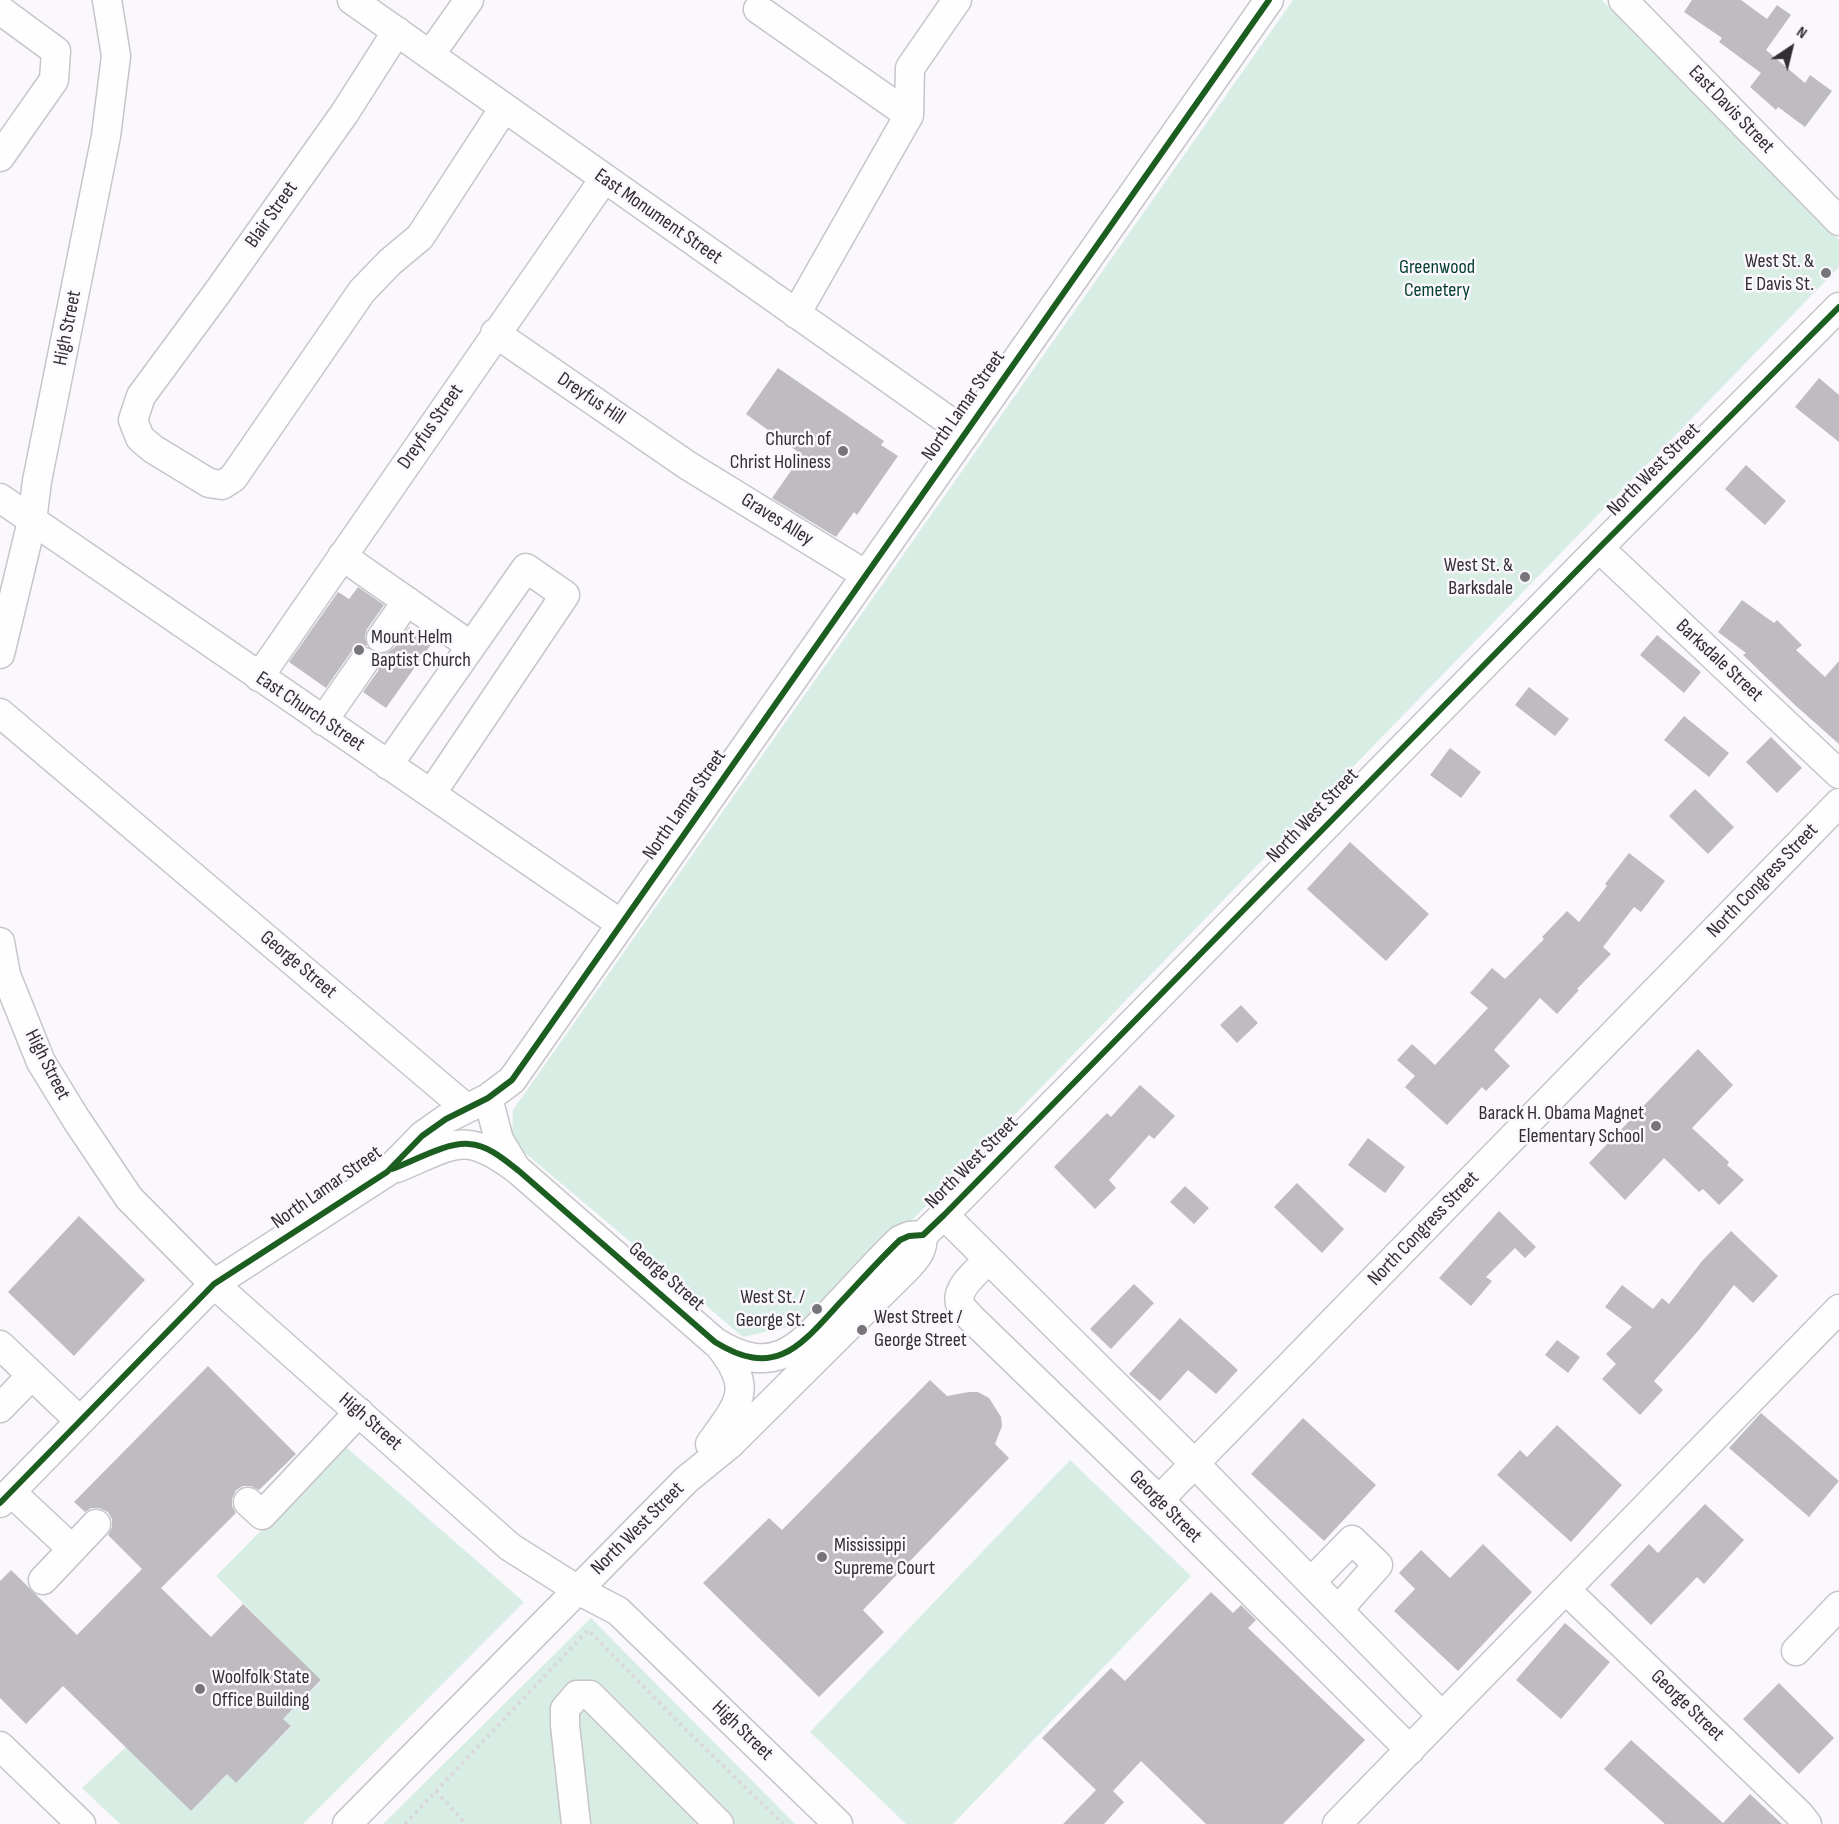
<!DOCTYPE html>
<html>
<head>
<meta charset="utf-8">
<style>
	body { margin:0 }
	#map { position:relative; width:1839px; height:1824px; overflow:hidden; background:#faf8fc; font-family:"Sofia Sans Condensed",sans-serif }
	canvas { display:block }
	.north { position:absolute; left:1761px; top:18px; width:60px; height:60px; -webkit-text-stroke:4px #faf7fd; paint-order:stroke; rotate:35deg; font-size:16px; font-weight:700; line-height:24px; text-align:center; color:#322f34 }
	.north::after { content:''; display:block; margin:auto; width:21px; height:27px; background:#322f34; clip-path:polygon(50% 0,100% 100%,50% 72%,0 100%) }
</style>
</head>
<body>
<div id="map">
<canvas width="1839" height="1824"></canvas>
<div class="north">N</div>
</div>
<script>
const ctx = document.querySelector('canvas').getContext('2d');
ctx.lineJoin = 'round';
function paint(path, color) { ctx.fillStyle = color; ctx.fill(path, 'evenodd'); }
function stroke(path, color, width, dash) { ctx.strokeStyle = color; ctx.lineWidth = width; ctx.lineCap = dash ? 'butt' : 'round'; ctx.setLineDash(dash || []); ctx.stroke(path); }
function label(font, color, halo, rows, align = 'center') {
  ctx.font = font + ' "Sofia Sans Condensed",sans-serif'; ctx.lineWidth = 5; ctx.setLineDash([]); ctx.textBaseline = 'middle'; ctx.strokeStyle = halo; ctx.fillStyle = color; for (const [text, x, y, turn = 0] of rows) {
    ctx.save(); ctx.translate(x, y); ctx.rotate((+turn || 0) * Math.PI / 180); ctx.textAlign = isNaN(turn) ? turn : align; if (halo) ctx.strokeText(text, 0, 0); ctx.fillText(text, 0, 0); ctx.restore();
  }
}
const green = new Path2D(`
	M 1293,0 L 1602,0 L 1839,240 L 1839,267 L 814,1321 L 743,1337 L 512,1142 L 513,1110 Z
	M 345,1446 L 524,1602 L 303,1824 L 120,1824 L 82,1788 L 126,1747 L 191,1811 L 227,1774 L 236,1783 L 291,1727 L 283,1719 L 321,1681 L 216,1576 Z
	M 1070,1460 L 1191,1576 L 953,1824 L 906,1824 L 810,1732 Z
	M 591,1618 L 795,1824 L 383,1824 Z`);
const building = new Path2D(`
	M 1692,0 L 1741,0 L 1767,19 L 1777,5 L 1791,15 L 1766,50 L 1805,83 L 1810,75 L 1832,91 L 1805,127 L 1778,107 L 1776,110 L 1750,87 L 1761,73 L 1719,42 L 1722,38 L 1684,12 Z
	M 778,368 L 884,441 L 881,445 L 898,456 L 857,515 L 854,512 L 836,537 L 772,498 L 802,455 L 746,414 Z
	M 1819,378 L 1839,395 L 1839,442 L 1795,407 Z
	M 1746,465 L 1786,501 L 1765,525 L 1725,489 Z
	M 358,587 L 384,605 L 367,629 L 365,637 L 367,646 L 358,647 L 351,652 L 326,688 L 289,662 L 338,592 L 349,599 Z
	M 1742,600 L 1774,623 L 1777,620 L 1802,645 L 1796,650 L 1825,677 L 1839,661 L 1839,744 L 1796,706 L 1743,655 L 1746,653 L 1718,632 Z
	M 409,627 L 432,643 L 386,708 L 363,692 L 378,671 L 380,663 L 378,654 L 387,653 L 394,648 Z
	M 1657,635 L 1701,672 L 1684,693 L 1640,655 Z
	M 1529,687 L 1569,719 L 1555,736 L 1515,705 Z
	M 1684,716 L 1729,753 L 1709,777 L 1664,740 Z
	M 1771,737 L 1802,768 L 1777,793 L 1746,762 Z
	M 1450,748 L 1481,772 L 1461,798 L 1430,775 Z
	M 1695,789 L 1734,827 L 1708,854 L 1669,816 Z
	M 1350,842 L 1429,914 L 1386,961 L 1307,889 Z
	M 1629,853 L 1665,881 L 1641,912 L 1634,907 L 1603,947 L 1611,954 L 1577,989 L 1579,990 L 1557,1014 L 1540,998 L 1494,1050 L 1510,1066 L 1486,1091 L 1482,1087 L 1447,1125 L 1405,1087 L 1415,1076 L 1397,1060 L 1412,1044 L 1435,1065 L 1488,1008 L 1470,993 L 1492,968 L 1505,979 L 1544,939 L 1542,937 L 1567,911 L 1579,922 L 1607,886 L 1605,884 Z
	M 1241,1005 L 1258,1023 L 1237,1043 L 1220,1025 Z
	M 1698,1049 L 1733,1085 L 1692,1128 L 1729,1162 L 1727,1165 L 1744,1180 L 1719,1205 L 1703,1189 L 1699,1192 L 1664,1158 L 1625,1200 L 1589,1163 Z
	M 1140,1085 L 1175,1116 L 1154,1139 L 1149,1135 L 1109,1180 L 1116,1188 L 1095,1209 L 1054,1167 L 1107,1113 L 1111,1117 Z
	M 1368,1138 L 1405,1167 L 1385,1193 L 1348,1165 Z
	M 1297,1183 L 1344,1229 L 1322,1253 L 1274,1207 Z
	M 1185,1186 L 1209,1208 L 1194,1224 L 1170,1202 Z
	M 1499,1211 L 1536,1247 L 1525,1258 L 1515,1248 L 1486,1277 L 1492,1281 L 1471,1306 L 1439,1278 Z
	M 79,1216 L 145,1280 L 74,1356 L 8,1292 Z
	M 1731,1231 L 1778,1276 L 1753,1303 L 1734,1285 L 1698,1331 L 1654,1381 L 1663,1390 L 1640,1415 L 1602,1379 L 1616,1364 L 1606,1354 L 1632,1327 L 1605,1307 L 1622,1285 L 1653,1309 L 1662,1298 L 1669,1304 L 1702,1261 Z
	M 1134,1284 L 1154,1303 L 1111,1349 L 1090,1329 Z
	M 1180,1318 L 1238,1370 L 1216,1394 L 1188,1370 L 1160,1401 L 1129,1374 Z
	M 1557,1340 L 1580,1357 L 1568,1373 L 1545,1355 Z
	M 208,1366 L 296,1454 L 259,1490 L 251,1486 L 243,1486 L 236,1490 L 232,1499 L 232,1506 L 236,1513 L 161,1588 L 211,1637 L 243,1604 L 321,1680 L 283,1719 L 291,1726 L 236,1783 L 227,1774 L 191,1811 L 63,1686 L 26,1724 L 0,1698 L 0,1581 L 11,1570 L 77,1635 L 142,1569 L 108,1535 L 112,1527 L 112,1519 L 108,1512 L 99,1508 L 91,1508 L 85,1512 L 74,1502 Z
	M 930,1380 L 947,1396 L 969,1392 L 978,1392 L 989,1398 L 1001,1417 L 1002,1426 L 995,1444 L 1009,1458 L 863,1610 L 884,1632 L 819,1697 L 703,1583 L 769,1518 L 782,1530 Z
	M 1761,1413 L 1839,1481 L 1809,1517 L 1729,1448 Z
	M 1303,1418 L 1376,1485 L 1324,1541 L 1251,1474 Z
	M 1557,1425 L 1622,1485 L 1571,1542 L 1497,1475 L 1520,1450 L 1527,1457 Z
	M 1705,1504 L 1744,1540 L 1704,1584 L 1697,1577 L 1651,1625 L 1610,1585 L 1649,1544 L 1658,1553 Z
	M 1483,1544 L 1532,1592 L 1458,1671 L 1394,1611 L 1415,1589 L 1399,1573 L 1421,1550 L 1450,1578 Z
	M 1211,1592 L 1233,1613 L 1241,1605 L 1256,1620 L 1248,1628 L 1365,1740 L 1283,1824 L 1206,1824 L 1141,1761 L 1113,1791 L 1124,1802 L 1104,1824 L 1063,1824 L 1096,1790 L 1042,1738 L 1111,1668 L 1125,1681 Z
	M 1565,1623 L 1610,1662 L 1561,1719 L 1516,1680 Z
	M 1779,1683 L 1834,1738 L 1799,1774 L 1743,1719 Z
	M 1631,1740 L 1723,1823 L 1750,1794 L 1782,1824 L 1665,1824 L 1604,1769 Z`);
const path = new Path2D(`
	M 436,1791 L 466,1824
	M 405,1824 L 588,1630 L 683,1727 L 783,1824`);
const minor = new Path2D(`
	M 352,0 L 966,433
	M 1623,0 L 1839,221
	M 758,9 L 909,115 L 796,314
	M 0,10 L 56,51 L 54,80 L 0,157
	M 397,31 L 344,114 L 217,293 L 141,396 L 133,420 L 140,438 L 153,449 L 209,483 L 222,485 L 233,478 L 362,291 L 390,262 L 420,237 L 504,108
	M 430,55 L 469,0
	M 909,115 L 910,68 L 957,0
	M 495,333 L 687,465 L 866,575
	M 0,498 L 621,924
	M 1599,548 L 1839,774
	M 342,556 L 471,646
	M 381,638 L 407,601
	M 0,654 L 32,521 L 37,481 L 106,136 L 116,56 L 107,0
	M 259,677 L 604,179
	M 0,713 L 466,1108
	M 323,721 L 364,662
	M 388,765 L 526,568 L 565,595 L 431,794
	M 0,942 L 6,975 L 41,1062 L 76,1119 L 129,1198 L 214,1284 L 510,1547 L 578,1590 L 618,1611 L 838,1824
	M 488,1098 L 499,1140 L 514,1165
	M 397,1168 C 455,1144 464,1129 519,1171 L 715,1342 C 773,1378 798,1349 836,1307 C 857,1285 878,1261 900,1240 L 909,1236 L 923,1235 L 944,1215 L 1599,548 L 1839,307
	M 944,1215 L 1195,1464 L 1442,1716
	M 988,1260 C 978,1271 953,1289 961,1306 C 963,1310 968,1314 970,1317 L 1159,1500 L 1410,1750
	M 0,1345 L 80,1421
	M 0,1408 L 32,1375
	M 710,1444 C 740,1402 755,1389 717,1343
	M 11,1492 L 72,1549
	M 1159,1500 L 1839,803
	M 248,1502 L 262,1515 L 359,1412
	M 0,1503 L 214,1284 L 387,1172 L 422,1136 L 446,1119 L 488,1098 L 512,1080 L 1269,0
	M 43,1580 L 96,1524
	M 1311,1582 L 1352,1540 L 1378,1565 L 1338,1610
	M 1566,1590 L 1799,1814 L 1807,1824
	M 1796,1651 L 1839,1606
	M 0,1746 L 81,1824
	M 347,1824 L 686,1480 L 729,1445 L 908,1267 C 918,1256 923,1250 923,1235
	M 576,1824 L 565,1725 L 565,1709 L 577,1695 L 590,1695 L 719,1824
	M 1337,1824 L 1839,1309`);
const cycleway = new Path2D(`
	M 392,1169 C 414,1161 446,1142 469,1144 C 488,1145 505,1160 519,1171 L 715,1342 C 773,1378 798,1349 836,1307 C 857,1285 878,1261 900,1240 L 909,1236 L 923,1235 L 944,1215 L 1599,548 L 1839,307
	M 0,1503 L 214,1284 L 387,1172 L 422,1136 L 446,1119 L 488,1098 L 512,1080 L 1269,0`);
const markers = [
	[1826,273,6,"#78757a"],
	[843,451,6,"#78757a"],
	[1525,577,6,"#78757a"],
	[359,650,6,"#78757a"],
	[1656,1126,6,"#78757a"],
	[817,1309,6,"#78757a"],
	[862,1330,6,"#78757a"],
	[822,1557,6,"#78757a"],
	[200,1689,6,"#78757a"]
];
const streetNames = [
	["East Davis Street",1731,110,46],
	["Blair Street",272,215,-55],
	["East Monument Street",658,217,35],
	["High Street",68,328,-79],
	["Dreyfus Hill",591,399,34],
	["North Lamar Street",964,406,-55],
	["Dreyfus Street",431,427,-55],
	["North West Street",1654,470,-45],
	["Graves Alley",777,520,32],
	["Barksdale Street",1719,661,43],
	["East Church Street",310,712,34],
	["North Lamar Street",685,805,-55],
	["North West Street",1313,816,-46],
	["North Congress Street",1763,881,-46],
	["George Street",298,965,40],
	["High Street",47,1065,63],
	["North West Street",972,1163,-45],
	["North Lamar Street",327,1188,-35],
	["North Congress Street",1424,1229,-46],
	["George Street",666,1277,41],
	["High Street",370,1422,41],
	["George Street",1165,1507,45],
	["North West Street",638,1529,-45],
	["George Street",1687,1706,44],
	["High Street",742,1731,44]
];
const poiNames = [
	["West St. &",1814,262],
	["E Davis St.",1814,285],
	["Church of",831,440],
	["Christ Holiness",831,463],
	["West St. &",1513,566],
	["Barksdale",1513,589],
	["Mount Helm",371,638,"left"],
	["Baptist Church",371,661,"left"],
	["Barack H. Obama Magnet",1644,1114],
	["Elementary School",1644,1137],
	["West St. /",805,1298],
	["George St.",805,1321],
	["West Street /",874,1318,"left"],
	["George Street",874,1341,"left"],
	["Mississippi",834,1546,"left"],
	["Supreme Court",834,1569,"left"],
	["Woolfolk State",212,1678,"left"],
	["Office Building",212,1701,"left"]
];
const parkNames = [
	["Greenwood",1437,268],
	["Cemetery",1437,291]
];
paint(green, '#d8ede4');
paint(building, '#bebcc0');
stroke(minor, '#c7c5c9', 31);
stroke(path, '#d8d8d9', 4, [3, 4.5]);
stroke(minor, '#fefeff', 28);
stroke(cycleway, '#1b5e20', 6);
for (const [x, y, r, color] of markers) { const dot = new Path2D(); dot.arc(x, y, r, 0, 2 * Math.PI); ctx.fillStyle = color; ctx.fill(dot); stroke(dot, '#faf7fd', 2); }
label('20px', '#322f34', '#faf7fd', streetNames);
label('20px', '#322f34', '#faf7fd', poiNames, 'right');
label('20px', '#013e2a', '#faf7fd', parkNames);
</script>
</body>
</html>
